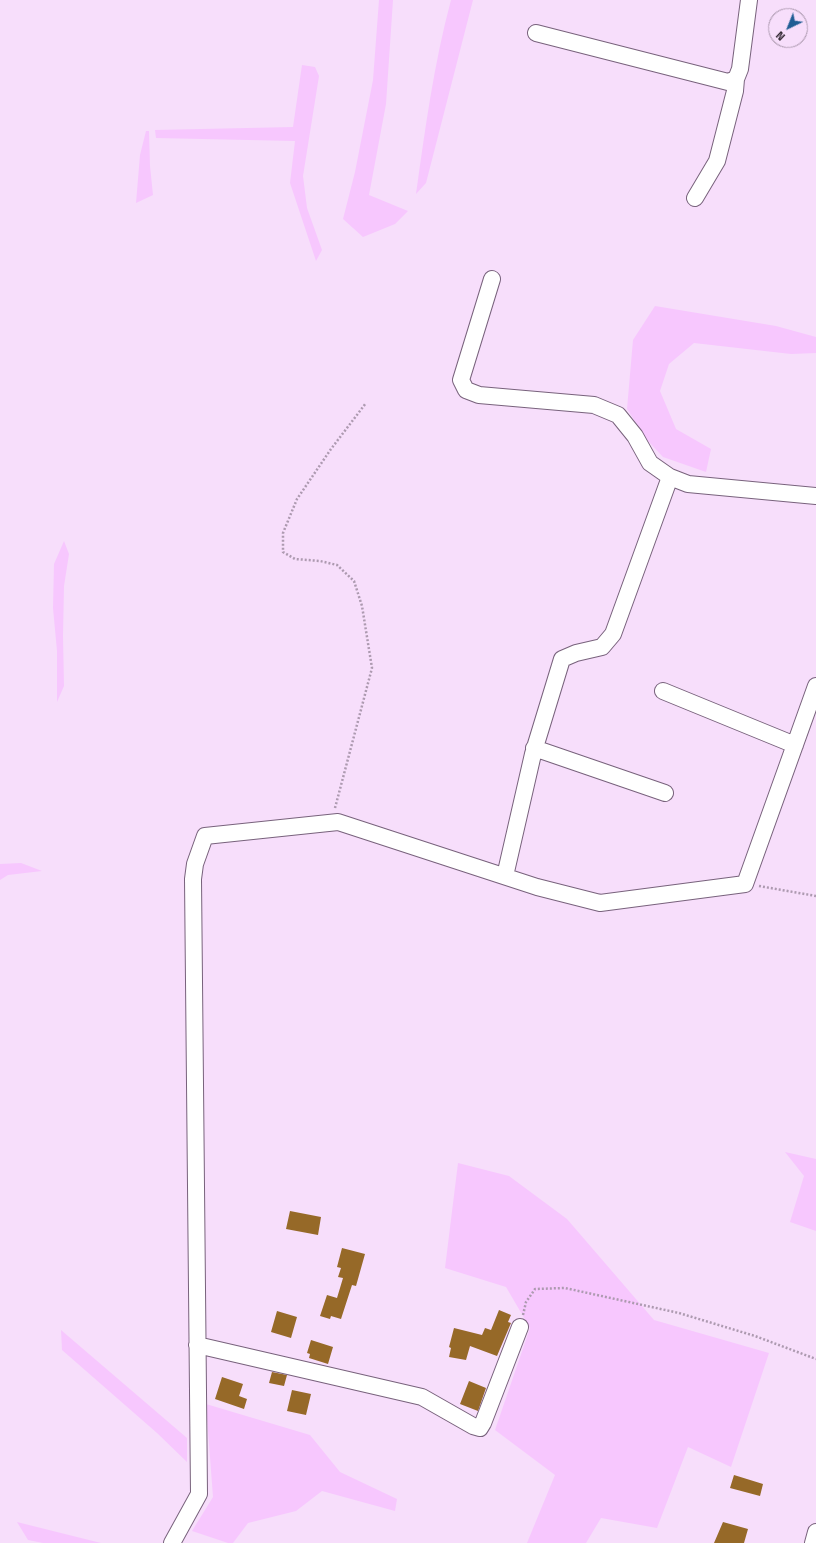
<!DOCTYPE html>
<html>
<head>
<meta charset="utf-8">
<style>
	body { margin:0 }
	#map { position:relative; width:816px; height:1543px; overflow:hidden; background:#f7defb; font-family:"Titillium Web",sans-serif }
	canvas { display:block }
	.north { position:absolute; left:768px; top:8px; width:40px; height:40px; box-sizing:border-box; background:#f7defb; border:1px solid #a895ab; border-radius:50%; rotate:223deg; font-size:11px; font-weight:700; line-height:16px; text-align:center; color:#312732 }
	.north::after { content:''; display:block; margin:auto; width:14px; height:18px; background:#1f5d94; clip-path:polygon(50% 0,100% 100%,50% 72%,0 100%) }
</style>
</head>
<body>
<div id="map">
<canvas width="816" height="1543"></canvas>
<div class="north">N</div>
</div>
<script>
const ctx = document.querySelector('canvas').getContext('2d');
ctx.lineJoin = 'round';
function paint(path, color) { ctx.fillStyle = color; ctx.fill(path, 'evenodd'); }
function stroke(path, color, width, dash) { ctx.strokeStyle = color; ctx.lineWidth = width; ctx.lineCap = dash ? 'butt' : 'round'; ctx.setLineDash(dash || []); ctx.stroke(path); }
const green = new Path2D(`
	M 379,0 L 393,0 L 386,104 L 369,195 L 408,211 L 395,224 L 363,237 L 343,219 L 355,172 L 373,80 Z
	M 451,0 L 473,0 L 426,183 L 416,194 C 425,129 434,63 451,0 Z
	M 302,65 L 315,67 L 319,76 L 303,176 L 307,208 L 322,250 L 316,261 L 290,183 L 295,141 L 156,138 L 155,130 L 293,127 Z
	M 146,131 L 149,131 L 150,166 L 153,195 L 136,203 L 140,155 Z
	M 655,306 L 776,326 L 816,337 L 816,353 L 791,354 L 694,343 L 669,364 L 660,391 L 676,429 L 711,449 L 706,472 L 663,457 L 648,441 L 627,409 L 633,340 Z
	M 64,541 L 69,554 L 64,586 L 63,636 L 64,686 L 57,702 L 57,651 L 53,608 L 54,564 Z
	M 21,863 L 42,871 L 8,875 L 0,880 L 0,864 Z
	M 785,1152 L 816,1159 L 816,1231 L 790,1222 L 804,1176 Z
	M 458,1163 L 509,1176 L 567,1219 L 654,1320 L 769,1353 L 731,1467 L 688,1447 L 657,1528 L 601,1518 L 586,1543 L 527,1543 L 555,1475 L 495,1430 L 530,1328 L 506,1287 L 445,1268 Z
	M 61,1330 L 187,1438 L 187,1462 L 157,1433 L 62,1350 Z
	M 206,1404 L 310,1435 L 340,1472 L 397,1499 L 395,1511 L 322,1491 L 296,1511 L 248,1523 L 233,1543 L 228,1543 L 192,1531 L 213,1497 Z
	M 17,1522 L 101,1543 L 43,1543 L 28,1540 Z`);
const building = new Path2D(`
	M 290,1211 L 321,1217 L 318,1235 L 286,1229 Z
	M 342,1248 L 365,1254 L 356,1286 L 352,1285 L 341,1319 L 331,1316 L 330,1319 L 320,1316 L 327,1295 L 337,1298 L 343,1278 L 338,1277 L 341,1268 L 337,1267 Z
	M 499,1310 L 511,1315 L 508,1322 L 511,1323 L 497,1356 L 470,1346 L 466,1360 L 449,1357 L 451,1348 L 449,1347 L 454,1328 L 482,1335 L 485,1328 L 491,1330 Z
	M 277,1311 L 297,1317 L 291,1338 L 271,1332 Z
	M 311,1340 L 333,1347 L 328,1364 L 309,1358 L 310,1354 L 307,1353 Z
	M 272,1372 L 287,1375 L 284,1386 L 269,1383 Z
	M 222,1377 L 243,1384 L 239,1396 L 247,1399 L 244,1409 L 215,1399 Z
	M 469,1381 L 486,1388 L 478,1411 L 460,1404 Z
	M 292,1390 L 311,1394 L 306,1415 L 287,1411 Z
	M 734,1475 L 763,1484 L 760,1496 L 730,1488 Z
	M 723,1522 L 748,1529 L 744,1543 L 714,1543 Z`);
const path = new Path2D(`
	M 335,808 L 372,668 L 362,606 L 354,581 L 337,565 L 320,561 L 295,559 L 283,552 L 283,533 L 297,499 L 331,449 L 366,403
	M 759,886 L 816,896
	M 523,1315 L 526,1302 L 535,1289 L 565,1288 L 679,1313 L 755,1336 L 816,1359`);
const minor = new Path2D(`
	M 536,33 L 728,82 L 736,79 L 740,69 L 749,0
	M 695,198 L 717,161 L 735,91 L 736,79
	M 492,279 L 461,380 L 466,390 L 479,395 L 594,405 L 618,415 L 635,436 L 650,463 L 670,477 L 688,484 L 816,496
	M 663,691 L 795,745
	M 534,748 L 665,793
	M 505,876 L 533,754 L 562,659 L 576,653 L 602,647 L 613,634 L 670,477
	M 197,1345 L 422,1397 L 473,1426 L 480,1428 L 483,1423 L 520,1327
	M 172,1543 L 199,1494 L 193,879 L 195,864 L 205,836 L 338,822 L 537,887 L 600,903 L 745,884 L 816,686
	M 813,1543 L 816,1532`);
paint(green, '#f7c7fe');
paint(building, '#966928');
stroke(minor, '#78627c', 18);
stroke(path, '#ad9ab0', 2.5, [2, 2]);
stroke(minor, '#fff', 16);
</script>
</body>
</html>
